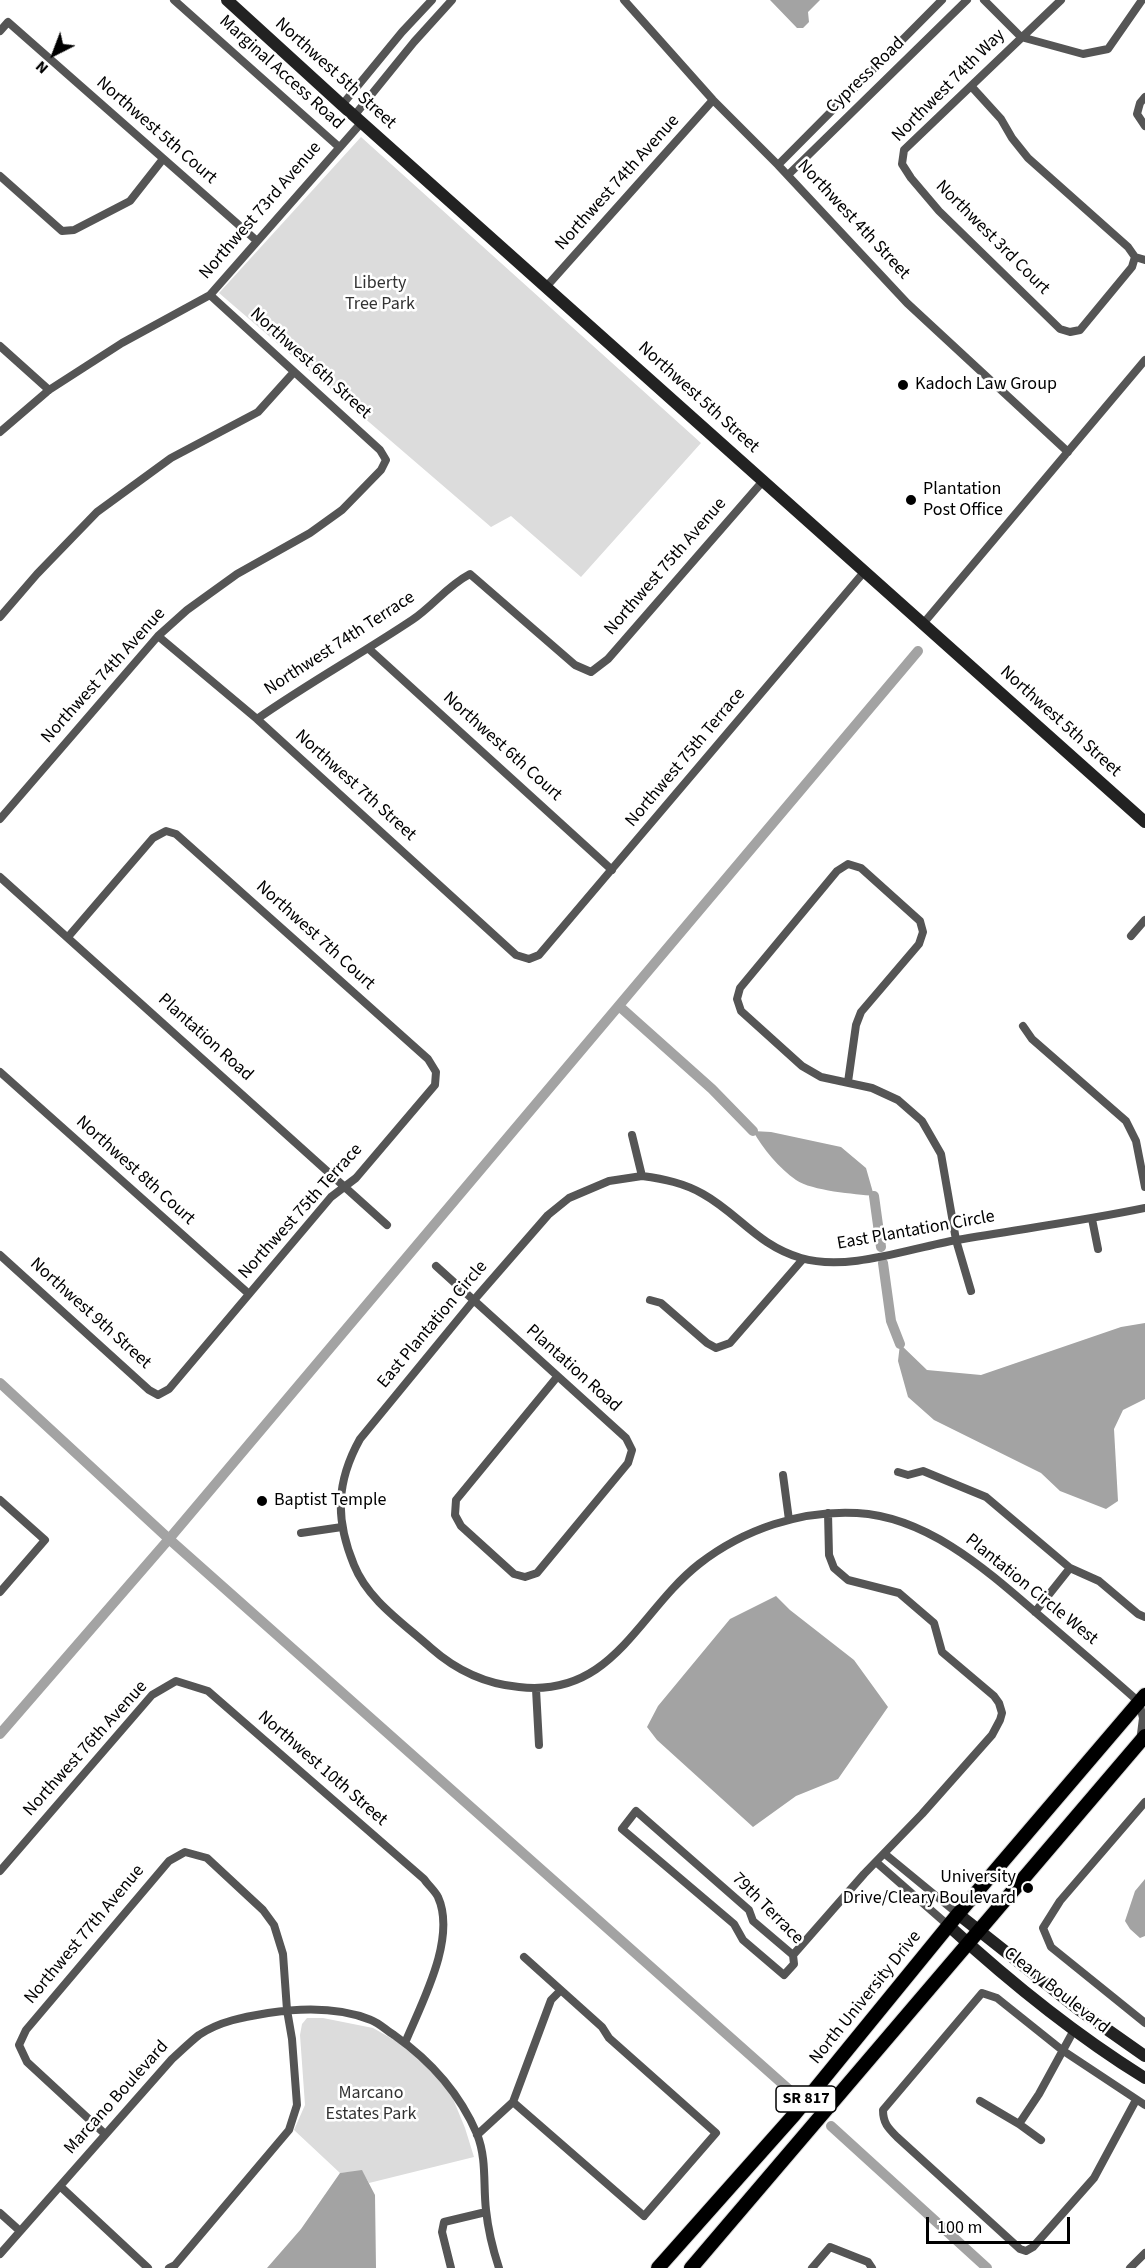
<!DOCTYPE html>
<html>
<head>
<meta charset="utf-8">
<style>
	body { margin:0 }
	#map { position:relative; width:1145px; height:2268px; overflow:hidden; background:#fff; font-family:"Source Sans 3",sans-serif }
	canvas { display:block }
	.north { position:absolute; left:24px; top:24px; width:60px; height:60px; -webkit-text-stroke:4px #fff; paint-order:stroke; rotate:222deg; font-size:16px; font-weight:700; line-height:24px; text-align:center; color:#000 }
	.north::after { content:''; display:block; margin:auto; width:21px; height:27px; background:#000; clip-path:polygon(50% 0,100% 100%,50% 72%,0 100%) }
	.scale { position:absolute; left:926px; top:2217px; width:144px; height:27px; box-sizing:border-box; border:3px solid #000; border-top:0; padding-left:8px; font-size:18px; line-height:21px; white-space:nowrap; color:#000; -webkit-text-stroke:4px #fff; paint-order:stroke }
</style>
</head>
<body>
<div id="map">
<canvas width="1145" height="2268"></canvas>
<div class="north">N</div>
<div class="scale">100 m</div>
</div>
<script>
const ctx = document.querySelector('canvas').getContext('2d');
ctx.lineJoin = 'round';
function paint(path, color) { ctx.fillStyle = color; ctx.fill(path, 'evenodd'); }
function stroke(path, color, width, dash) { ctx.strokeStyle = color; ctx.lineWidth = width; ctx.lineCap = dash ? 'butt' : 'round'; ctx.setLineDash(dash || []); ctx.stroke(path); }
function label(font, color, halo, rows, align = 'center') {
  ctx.font = font + ' "Source Sans 3",sans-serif'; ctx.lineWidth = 5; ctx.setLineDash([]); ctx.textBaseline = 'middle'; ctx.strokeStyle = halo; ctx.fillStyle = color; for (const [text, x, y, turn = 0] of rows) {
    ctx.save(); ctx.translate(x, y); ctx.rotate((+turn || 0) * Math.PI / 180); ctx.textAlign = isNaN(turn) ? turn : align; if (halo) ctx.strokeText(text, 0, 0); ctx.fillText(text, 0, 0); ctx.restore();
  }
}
const green = new Path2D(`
	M 361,137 L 701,443 L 581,577 L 511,516 L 491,527 L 219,293 Z
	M 307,2018 L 323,2018 L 373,2028 L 412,2050 L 451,2094 L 465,2128 L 474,2157 L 369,2183 L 362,2171 L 340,2173 L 294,2130 L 305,2105 L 300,2035 L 302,2024 Z`);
const water = new Path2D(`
	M 770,0 L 820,0 L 808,12 L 809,22 L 803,28 L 797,28 Z
	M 753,1131 L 771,1132 L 841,1147 L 866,1168 L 874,1196 C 855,1194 812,1191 796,1180 C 779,1168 763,1149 753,1131 Z
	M 1145,1323 L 1145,1399 L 1123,1410 L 1114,1429 L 1118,1501 L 1106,1509 L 1060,1491 L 1041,1473 L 934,1420 L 908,1397 L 898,1361 L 900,1344 L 927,1370 L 981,1375 L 1121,1327 Z
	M 776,1596 L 790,1610 L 854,1660 L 888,1707 L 838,1779 L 796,1796 L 753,1827 L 657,1740 L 647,1727 L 658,1706 L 730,1619 Z
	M 1145,1879 L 1145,1936 L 1140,1938 L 1130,1929 L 1125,1921 L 1135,1891 Z
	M 362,2170 L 375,2195 L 376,2268 L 267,2268 L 301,2229 L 340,2173 Z`);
const canal = new Path2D(`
	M 619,1006 L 712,1089 L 753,1131
	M 874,1196 L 881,1247
	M 883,1263 L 891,1321 L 900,1344
	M 0,1383 L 169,1539 L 794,2094
	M 0,1734 L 169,1539 L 918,651
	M 831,2126 L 987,2268`);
const street = new Path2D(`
	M 174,0 L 339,147
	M 624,0 L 713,100 L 778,165 L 907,303 L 1068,452
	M 984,0 L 1021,37 L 1083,54 L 1108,49 L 1142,0
	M 1061,0 L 904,150 L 902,164 L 911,178 L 939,211 L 1060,329 L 1070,332 L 1080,330 L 1132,267 L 1135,257
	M 0,31 L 8,22 L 257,241
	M 971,86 L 1001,119 L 1012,138 L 1028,158 L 1128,247 L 1135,257
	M 1145,97 L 1140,103 L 1137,114 L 1145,126
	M 342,105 L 402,32 L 432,0
	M 354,116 L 414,42 L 452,0
	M 778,165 L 942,0
	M 788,175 L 967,0
	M 0,176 L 62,231 L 74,230 L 130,201 L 163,159
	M 1135,257 L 1145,260
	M 546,287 L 713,100
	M 0,346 L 49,390
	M 0,432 L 49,390 L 122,343 L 210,295 L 362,122
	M 0,617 L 37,574 L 97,512 L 171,458 L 258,412 L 294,372
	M 922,625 L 1145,360
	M 158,636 L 257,719 L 516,955 L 529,959 L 539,955 L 864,572
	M 369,649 L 612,870
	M 257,719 C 307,684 361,654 412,620 C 433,606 447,586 470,574 L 575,665 L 591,672 L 608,659 L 763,481
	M 0,819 L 158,636 L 187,610 L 237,574 L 310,533 L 342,510 L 381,470 L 386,460 L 380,450 L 210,295
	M 0,877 L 387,1225
	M 1131,936 L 1145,920
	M 1023,1026 L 1032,1039 L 1126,1121 L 1136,1141 L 1145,1187
	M 0,1072 L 249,1294
	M 848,1082 L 856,1025 L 861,1012 L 919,944 L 923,932 L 920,921 L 861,868 L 848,864 L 837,871 L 740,988 L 737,999 L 741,1011 L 802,1066 L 821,1077 L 872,1088 L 898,1100 L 922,1121 L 941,1154 L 956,1240 L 971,1291
	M 632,1135 L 642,1176 L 609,1181 L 569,1198 L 548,1215 L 474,1300 L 360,1439 C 336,1482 335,1519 354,1565 C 368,1600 403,1623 431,1648 C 457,1671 485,1684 519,1687 C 613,1698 638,1612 699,1564 C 744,1529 801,1510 857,1513 C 932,1517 994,1577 1048,1623 C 1078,1649 1109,1675 1139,1702 L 1143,1718 L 1140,1742
	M 642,1176 C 664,1179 684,1183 703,1194 C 739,1214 757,1245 801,1258 C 848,1272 910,1248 957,1240 C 1020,1229 1083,1221 1145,1208
	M 1092,1219 L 1098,1249
	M 0,1255 L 149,1390 L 158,1395 L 169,1389 L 331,1197 L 356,1178 L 435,1085 L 436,1072 L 428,1059 L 176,834 L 166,831 L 153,838 L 68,937
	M 436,1266 L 626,1438 L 632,1450 L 628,1463 L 537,1573 L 525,1577 L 514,1574 L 461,1526 L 455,1515 L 456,1500 L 557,1377
	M 650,1300 L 661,1303 L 707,1343 L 716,1348 L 730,1343 L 803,1259
	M 898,1472 L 908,1475 L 923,1471 L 986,1497 L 1070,1568 L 1099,1581 L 1138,1614 L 1145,1617
	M 783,1475 L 789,1520
	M 0,1500 L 45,1540 L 0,1592
	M 301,1533 L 342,1527
	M 1035,1612 L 1070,1568
	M 536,1689 L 539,1745
	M 1145,1802 L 1060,1901 L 1043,1928 L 1051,1947 L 1145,2023
	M 636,1811 L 749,1910 L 753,1921 L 793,1955 L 794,1964 L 784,1975 L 743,1940 L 734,1924 L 622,1829 Z
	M 885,1854 L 958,1914
	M 876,1862 L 949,1926
	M 0,1871 L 152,1695 L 176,1681 L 208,1691 L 424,1879 C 428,1885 435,1891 438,1897 C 457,1939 421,2004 405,2043
	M 793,1955 L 864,1874 L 922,1814 L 992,1735 L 1000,1720 L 1002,1713 L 999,1703 L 994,1696 L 942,1652 L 934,1623 L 899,1593 L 848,1580 L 834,1568 L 829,1555 L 828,1513
	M 1136,2100 L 1094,2178 L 1033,2247 L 1026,2251 L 1020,2249 L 897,2137 C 888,2128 883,2123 883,2110 L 982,1993 L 997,1998 L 1062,2050 L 1145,2105
	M 980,2101 L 1019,2124 L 1041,2140
	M 513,2102 L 644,2216 L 716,2133 L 609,2038 L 602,2027 L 524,1957
	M 1019,2124 L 1039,2094 L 1074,2030
	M 105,2134 L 27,2062 L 19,2045 L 26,2030 L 169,1861 L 185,1852 L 207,1858 L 263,1910 L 274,1925 L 283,1954 L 287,2010 L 292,2039 L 297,2105 L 289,2130 L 175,2265 L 169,2268
	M 477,2135 L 513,2102 L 551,2000 L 560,1991
	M 61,2187 L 148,2268
	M 0,2213 L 20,2231
	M 0,2254 L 172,2059 C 181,2051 190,2042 199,2035 C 220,2021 244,2017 268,2013 C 301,2008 339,2007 371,2020 C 379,2023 386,2030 394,2035 C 431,2061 459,2092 477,2134 C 487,2159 483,2185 486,2210 C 488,2229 493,2250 499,2268
	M 451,2268 L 442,2232 L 444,2222 L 486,2212
	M 812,2268 L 830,2247 L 868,2262 L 872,2268
	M 1130,2268 L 1145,2253`);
const secondary = new Path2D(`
	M 227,0 L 342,105 L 1145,822
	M 958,1914 L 1078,2009 L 1145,2056
	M 949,1926 C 1010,1982 1074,2034 1145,2078`);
const primary = new Path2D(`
	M 658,2268 L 794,2115 L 958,1914 L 1145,1695
	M 691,2268 L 1145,1736`);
const markers = [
	[903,385,6,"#000"],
	[911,500,6,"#000"],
	[262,1501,6,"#000"],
	[1028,1888,6,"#000"]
];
const shields = [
	[806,2099,60]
];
const shieldNames = [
	["SR 817",806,2099]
];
const streetNames = [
	["Marginal Access Road",281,73,42],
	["Northwest 5th Street",335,74,42],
	["Cypress Road",866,76,-44],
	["Northwest 74th Way",949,86,-45],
	["Northwest 5th Court",156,131,41],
	["Northwest 74th Avenue",618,183,-48],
	["Northwest 73rd Avenue",261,211,-49],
	["Northwest 4th Street",853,220,47],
	["Northwest 3rd Court",992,238,45],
	["Northwest 6th Street",310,364,42],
	["Northwest 5th Street",698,398,42],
	["Northwest 75th Avenue",666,567,-49],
	["Northwest 74th Terrace",340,644,-33],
	["Northwest 74th Avenue",104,676,-48],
	["Northwest 5th Street",1060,722,42],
	["Northwest 6th Court",502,747,42],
	["Northwest 75th Terrace",686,758,-50],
	["Northwest 7th Street",355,786,42],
	["Northwest 7th Court",315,936,42],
	["Plantation Road",205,1038,42],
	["Northwest 8th Court",135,1171,42],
	["Northwest 75th Terrace",301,1212,-48],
	["East Plantation Circle",916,1231,-10],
	["Northwest 9th Street",90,1314,42],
	["East Plantation Circle",433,1325,-50],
	["Plantation Road",573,1369,42],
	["Plantation Circle West",1031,1590,39],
	["Northwest 76th Avenue",86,1749,-48],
	["Northwest 10th Street",322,1769,41],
	["79th Terrace",767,1909,45],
	["Northwest 77th Avenue",85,1935,-50],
	["Cleary Boulevard",1056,1991,38],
	["North University Drive",866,1998,-51],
	["Marcano Boulevard",117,2098,-48]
];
const parkNames = [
	["Liberty",380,284],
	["Tree Park",380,305],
	["Marcano",371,2094],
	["Estates Park",371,2115]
];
const poiNames = [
	["Kadoch Law Group",915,385],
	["Plantation",923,490],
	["Post Office",923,511],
	["Baptist Temple",274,1501],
	["University",1016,1878,"right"],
	["Drive/Cleary Boulevard",1016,1899,"right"]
];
paint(green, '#dcdcdc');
paint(water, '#a3a3a3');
stroke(canal, '#a3a3a3', 10);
stroke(primary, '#dbdbdb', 16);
stroke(street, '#555', 8);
stroke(secondary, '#222', 12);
stroke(primary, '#000', 14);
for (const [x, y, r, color] of markers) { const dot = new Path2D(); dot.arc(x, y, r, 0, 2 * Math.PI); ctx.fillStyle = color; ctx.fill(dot); stroke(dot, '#fff', 2); }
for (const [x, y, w] of shields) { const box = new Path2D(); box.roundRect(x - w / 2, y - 13, w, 26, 4.5); ctx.fillStyle = '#fff'; ctx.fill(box); stroke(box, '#000', 1.5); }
label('bold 16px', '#000', null, shieldNames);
label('18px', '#000', '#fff', streetNames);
label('18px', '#333', '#fff', parkNames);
label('18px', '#000', '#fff', poiNames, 'left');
</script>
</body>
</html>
